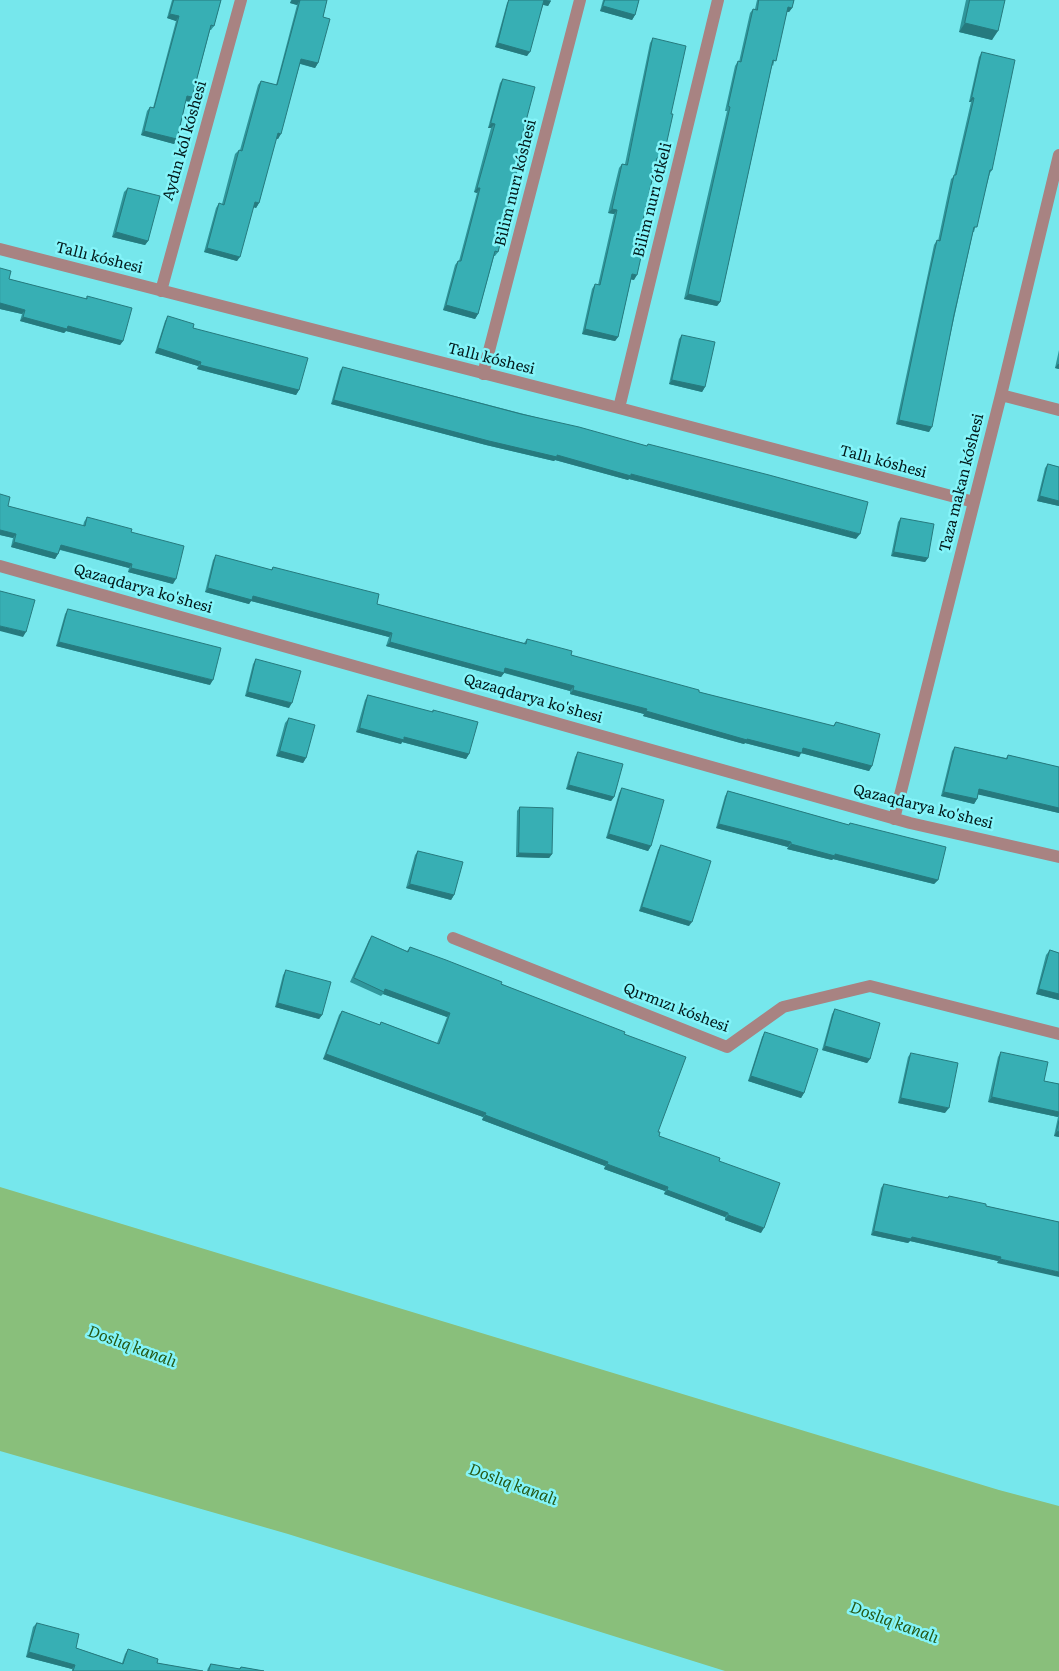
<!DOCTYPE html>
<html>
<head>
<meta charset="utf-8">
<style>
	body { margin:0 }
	canvas { display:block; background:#76e7ec }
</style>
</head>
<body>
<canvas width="1059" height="1671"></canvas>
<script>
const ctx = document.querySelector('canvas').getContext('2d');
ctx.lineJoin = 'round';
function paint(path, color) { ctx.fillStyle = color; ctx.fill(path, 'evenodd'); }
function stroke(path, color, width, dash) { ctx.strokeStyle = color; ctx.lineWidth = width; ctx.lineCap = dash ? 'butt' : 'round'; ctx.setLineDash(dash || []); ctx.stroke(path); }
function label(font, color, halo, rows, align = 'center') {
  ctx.font = font + ' Literata,serif'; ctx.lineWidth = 5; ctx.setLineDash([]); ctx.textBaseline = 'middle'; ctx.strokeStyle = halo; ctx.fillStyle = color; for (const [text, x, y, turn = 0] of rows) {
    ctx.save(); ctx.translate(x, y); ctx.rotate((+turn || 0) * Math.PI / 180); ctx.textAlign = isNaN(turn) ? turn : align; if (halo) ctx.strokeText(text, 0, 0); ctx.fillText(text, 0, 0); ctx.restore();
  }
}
const water = new Path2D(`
	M 0,1187 L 999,1490 L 1059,1506 L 1059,1671 L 725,1671 L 288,1534 L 0,1451 Z`);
const minor = new Path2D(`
	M 0,249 L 619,408 L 974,502
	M 161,291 L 241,0
	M 483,374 L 580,0
	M 1001,395 L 1059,410
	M 619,408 L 718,0
	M 0,566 L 910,823 L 1059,857
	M 894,819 L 1001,395 L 1059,155
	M 453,938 L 727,1047 L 783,1007 L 870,986 L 1059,1034`);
const wall = new Path2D(`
	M 172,0 L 221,0 L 214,26 L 211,30 L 210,30 L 192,97 L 189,102 L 186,101 L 177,139 L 174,144 L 141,135 L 147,111 L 150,107 L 153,108 L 176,21 L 167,18 Z
	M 291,0 L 327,0 L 323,17 L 318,63 L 315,68 L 300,64 L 278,139 L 276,138 L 259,203 L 256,208 L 253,207 L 237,261 L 204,252 L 216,208 L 219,203 L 222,204 L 235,154 L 239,150 L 240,150 L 258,85 L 261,81 L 276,85 L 297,5 L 290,3 Z
	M 509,0 L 551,0 L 548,6 L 543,5 L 527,56 L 495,47 L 507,3 Z
	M 603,0 L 639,0 L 635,15 L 632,20 L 600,11 Z
	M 757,0 L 794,0 L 792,8 L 789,12 L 787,12 L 773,66 L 772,65 L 720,302 L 717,306 L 684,299 L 727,111 L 725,111 L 735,66 L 738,61 L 739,62 L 750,13 L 753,9 L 755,9 Z
	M 966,0 L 1005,0 L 992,40 L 959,32 Z
	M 653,38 L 660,164 L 656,163 L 641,229 L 634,280 L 631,279 L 618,337 L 615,341 L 582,334 L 592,289 L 595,284 L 598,285 L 614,214 L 608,213 L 619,168 L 622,164 L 625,164 L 650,43 Z
	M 982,52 L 992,170 L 990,173 L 974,232 L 973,232 L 929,432 L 896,424 L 934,245 L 937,240 L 938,241 L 951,179 L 954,176 L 971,102 L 969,102 L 979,57 Z
	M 503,79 L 518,151 L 498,252 L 495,256 L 494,256 L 478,314 L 475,319 L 443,310 L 455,265 L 458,261 L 459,261 L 477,193 L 474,192 L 491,128 L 488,128 L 500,83 Z
	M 128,188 L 148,241 L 145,245 L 112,237 L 124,192 Z
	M 0,268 L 9,279 L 86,299 L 87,296 L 123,341 L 120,345 L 66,331 L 64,333 L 20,321 L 22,314 L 0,309 Z
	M 168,316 L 193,328 L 299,390 L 296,395 L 197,369 L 198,366 L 155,353 L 165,321 Z
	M 682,335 L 705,387 L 702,392 L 669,384 L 679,339 Z
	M 1059,350 L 1059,369 L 1055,368 Z
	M 343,367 L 647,446 L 648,444 L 856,539 L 629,479 L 628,480 L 555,460 L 554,461 L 486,445 L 331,404 L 340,371 Z
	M 1048,464 L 1059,467 L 1059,506 L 1037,501 L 1045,468 Z
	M 0,494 L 8,506 L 83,526 L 84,522 L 87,517 L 131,532 L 173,584 L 128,572 L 129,568 L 60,550 L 58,554 L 55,559 L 11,547 L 13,538 L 0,535 Z
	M 901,518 L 928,558 L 925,562 L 891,556 L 898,522 Z
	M 216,555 L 271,570 L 273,567 L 377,604 L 524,643 L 527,639 L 571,655 L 699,692 L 833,726 L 836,722 L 872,766 L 869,771 L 801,753 L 799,757 L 745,743 L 744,744 L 643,716 L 644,714 L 570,694 L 570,691 L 504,673 L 501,677 L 386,646 L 389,637 L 251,601 L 249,604 L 205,592 L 213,560 Z
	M 68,609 L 210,685 L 56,646 L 65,614 Z
	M 256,659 L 289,708 L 245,696 L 253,664 Z
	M 368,695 L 432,712 L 433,710 L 469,754 L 466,759 L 402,742 L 401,744 L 356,732 L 365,700 Z
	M 289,718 L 306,758 L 303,763 L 276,756 L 285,723 Z
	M 955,747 L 1006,758 L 1008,755 L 1059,767 L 1059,813 L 978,794 L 977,799 L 974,804 L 941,796 L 952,751 Z
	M 578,752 L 614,797 L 611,801 L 566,789 L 575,757 Z
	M 622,788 L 651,846 L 648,851 L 606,838 L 619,793 Z
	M 728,791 L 849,825 L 850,823 L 938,880 L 934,884 L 833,859 L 832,860 L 787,849 L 788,847 L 716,828 L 725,796 Z
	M 520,807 L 552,854 L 549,858 L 516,857 L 517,811 Z
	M 661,845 L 689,926 L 639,911 L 658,850 Z
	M 418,851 L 454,895 L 451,900 L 406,888 L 415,855 Z
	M 372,936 L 407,951 L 410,947 L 624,1034 L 658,1132 L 659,1136 L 719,1161 L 761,1233 L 725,1220 L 725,1217 L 664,1194 L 665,1191 L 604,1169 L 605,1166 L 482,1120 L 483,1117 L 323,1059 L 339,1015 L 342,1011 L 380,1025 L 381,1022 L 437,1043 L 447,1017 L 383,994 L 381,996 L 350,982 L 369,940 Z
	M 1050,950 L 1059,953 L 1059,1000 L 1036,994 L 1046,955 Z
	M 286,970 L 322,1015 L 319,1019 L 275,1007 L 283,975 Z
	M 835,1009 L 870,1059 L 867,1063 L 822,1050 L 832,1014 Z
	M 765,1032 L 804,1093 L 801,1098 L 748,1081 L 762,1037 Z
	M 1001,1052 L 1044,1081 L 1059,1084 L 1059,1137 L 1054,1136 L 1058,1117 L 988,1102 L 998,1057 Z
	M 911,1053 L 945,1113 L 898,1103 L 908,1057 Z
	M 884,1184 L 947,1198 L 949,1196 L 986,1206 L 1059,1222 L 997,1263 L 998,1261 L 910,1241 L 908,1243 L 871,1235 L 881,1188 Z
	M 37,1623 L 76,1648 L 122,1663 L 125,1654 L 128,1649 L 157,1663 L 203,1671 L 72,1671 L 72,1669 L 26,1657 L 33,1627 Z
	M 211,1664 L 239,1669 L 241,1667 L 264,1671 L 207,1671 L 208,1668 Z`);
const shadedWall = new Path2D(`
	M 292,0 L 300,0 L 297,5 L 290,3 Z
	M 544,0 L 546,0 L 551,1 L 548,6 L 541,4 Z
	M 603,6 L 635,15 L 632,20 L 600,11 Z
	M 788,7 L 792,8 L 789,12 L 785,11 Z
	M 170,14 L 179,16 L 176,21 L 167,18 Z
	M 965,23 L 998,31 L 992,40 L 959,32 Z
	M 498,43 L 530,52 L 527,56 L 495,47 Z
	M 301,59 L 318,63 L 315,68 L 298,63 Z
	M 187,96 L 192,97 L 189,102 L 184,100 Z
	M 972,97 L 974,98 L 971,102 L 969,102 Z
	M 491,123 L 495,124 L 491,128 L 488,128 Z
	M 144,131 L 177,139 L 174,144 L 141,135 Z
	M 278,133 L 281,134 L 278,139 L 275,138 Z
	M 657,158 L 663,159 L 660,164 L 654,162 Z
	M 477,188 L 480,188 L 477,193 L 474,192 Z
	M 255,202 L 259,203 L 256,208 L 251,206 Z
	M 612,209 L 617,210 L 614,214 L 608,213 Z
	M 116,232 L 148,241 L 145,245 L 112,237 Z
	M 207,248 L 240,257 L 237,261 L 204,252 Z
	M 632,274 L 637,275 L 634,280 L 629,279 Z
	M 688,294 L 720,302 L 717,306 L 684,299 Z
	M 0,303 L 25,310 L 22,314 L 0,309 Z
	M 446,305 L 478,314 L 475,319 L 443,310 Z
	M 23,317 L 68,326 L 123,341 L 120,345 L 66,331 L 64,333 L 20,321 Z
	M 585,329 L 618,337 L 615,341 L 582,334 Z
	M 158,348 L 201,362 L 198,366 L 155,353 Z
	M 1058,364 L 1059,364 L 1059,369 L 1055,368 Z
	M 200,365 L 299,390 L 296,395 L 197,369 Z
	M 672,380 L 705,387 L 702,392 L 669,384 Z
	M 334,400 L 557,455 L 860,534 L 856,539 L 629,479 L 628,480 L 555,460 L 554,461 L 486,445 L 331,404 Z
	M 899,420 L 932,427 L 929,432 L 896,424 Z
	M 1040,496 L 1059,501 L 1059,506 L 1037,501 Z
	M 0,530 L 16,534 L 13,538 L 0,535 Z
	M 14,542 L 58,554 L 55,559 L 11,547 Z
	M 61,545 L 132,564 L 129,568 L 58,549 Z
	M 894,552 L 928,558 L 925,562 L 891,556 Z
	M 131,568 L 176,579 L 173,584 L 128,572 Z
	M 208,588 L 253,596 L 392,633 L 389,637 L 251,601 L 249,604 L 205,592 Z
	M 0,626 L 26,632 L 23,637 L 0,631 Z
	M 59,642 L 213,680 L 210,685 L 56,646 Z
	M 390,642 L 504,673 L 501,677 L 386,646 Z
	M 505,668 L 574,686 L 570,691 L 502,672 Z
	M 573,690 L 647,709 L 644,714 L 570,694 Z
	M 248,692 L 292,703 L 289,708 L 245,696 Z
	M 646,711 L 747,739 L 803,748 L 872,766 L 869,771 L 801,753 L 799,757 L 745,743 L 744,744 L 643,716 Z
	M 360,728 L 404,737 L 469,754 L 466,759 L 402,742 L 401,744 L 356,732 Z
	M 280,751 L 306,758 L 303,763 L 276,756 Z
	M 569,785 L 614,797 L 611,801 L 566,789 Z
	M 979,789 L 1059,808 L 1059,813 L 976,794 Z
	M 944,792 L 977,799 L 974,804 L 941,796 Z
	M 719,824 L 791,842 L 788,847 L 716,828 Z
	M 609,834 L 651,846 L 648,851 L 606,838 Z
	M 791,844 L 835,854 L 938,880 L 934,884 L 833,859 L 832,860 L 787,849 Z
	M 519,853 L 552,854 L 549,858 L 516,857 Z
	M 410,884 L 454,895 L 451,900 L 406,888 Z
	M 642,907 L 692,922 L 689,926 L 639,911 Z
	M 385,989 L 450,1013 L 447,1017 L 383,994 Z
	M 1039,989 L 1059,994 L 1059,1000 L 1036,994 Z
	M 278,1003 L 322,1015 L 319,1019 L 275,1007 Z
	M 825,1046 L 870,1059 L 867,1063 L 822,1050 Z
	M 326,1054 L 486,1113 L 483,1117 L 323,1059 Z
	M 751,1076 L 804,1093 L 801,1098 L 748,1081 Z
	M 992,1097 L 1059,1112 L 1059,1115 L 1058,1117 L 988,1102 Z
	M 901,1098 L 949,1108 L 945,1113 L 898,1103 Z
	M 485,1115 L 608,1162 L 605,1166 L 482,1120 Z
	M 1057,1131 L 1059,1132 L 1059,1137 L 1054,1136 Z
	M 607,1164 L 668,1187 L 665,1191 L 604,1169 Z
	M 667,1190 L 728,1213 L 725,1217 L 664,1194 Z
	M 728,1215 L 764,1228 L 761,1233 L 725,1220 Z
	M 874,1231 L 912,1237 L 1001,1257 L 998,1261 L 910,1241 L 908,1243 L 871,1235 Z
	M 1000,1259 L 1059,1272 L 1059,1277 L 997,1263 Z
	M 29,1652 L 75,1665 L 72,1669 L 26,1657 Z`);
const building = new Path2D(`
	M 174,0 L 221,0 L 214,26 L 211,25 L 192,97 L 187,96 L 177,139 L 144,131 L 150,107 L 154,108 L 179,16 L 170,14 Z
	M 299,0 L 327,0 L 323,17 L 330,19 L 318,63 L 301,59 L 281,134 L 278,133 L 259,203 L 255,202 L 240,257 L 207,248 L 219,203 L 224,205 L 239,150 L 242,151 L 261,81 L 277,85 L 300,0 Z
	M 509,0 L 544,0 L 530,52 L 498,43 Z
	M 605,0 L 639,0 L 635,15 L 603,6 Z
	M 759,0 L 794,0 L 792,8 L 788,7 L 776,61 L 773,60 L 720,302 L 688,294 L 730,107 L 728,106 L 738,61 L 741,62 L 753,9 L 757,10 Z
	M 970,0 L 1005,0 L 998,31 L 965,23 Z
	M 653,38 L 686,46 L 671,114 L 673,114 L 663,159 L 657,158 L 641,229 L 647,230 L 637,275 L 632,274 L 618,337 L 585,329 L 595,284 L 600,285 L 617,210 L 612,209 L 622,164 L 627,165 Z
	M 982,52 L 1015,60 L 992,170 L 990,170 L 977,227 L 974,227 L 954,315 L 932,427 L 899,420 L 927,285 L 937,240 L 940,241 L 954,175 L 956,175 L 974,98 L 972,97 Z
	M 503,79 L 535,87 L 518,151 L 522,152 L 507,206 L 510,207 L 498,252 L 495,251 L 478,314 L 446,305 L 458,261 L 461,261 L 480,188 L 477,188 L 495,124 L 491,123 Z
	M 128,188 L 160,196 L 148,241 L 116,232 Z
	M 0,268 L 11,271 L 9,279 L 87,299 L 87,296 L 132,308 L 123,341 L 68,326 L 67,329 L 23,317 L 25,310 L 0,303 Z
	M 168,316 L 194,324 L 193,328 L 308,358 L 299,390 L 200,365 L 201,362 L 158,348 Z
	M 682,335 L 715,342 L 705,387 L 672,380 Z
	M 343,367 L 521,414 L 579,427 L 647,446 L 648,444 L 769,475 L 868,502 L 860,534 L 631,474 L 631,476 L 557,455 L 557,457 L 489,441 L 334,400 Z
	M 1048,464 L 1059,467 L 1059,501 L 1040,496 Z
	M 0,494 L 10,497 L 8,506 L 85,526 L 87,517 L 132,529 L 131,532 L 184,546 L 176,579 L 131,568 L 132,564 L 61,545 L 58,554 L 14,542 L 16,534 L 0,530 Z
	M 901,518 L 934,524 L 928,558 L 894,552 Z
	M 216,555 L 272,570 L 273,567 L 379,594 L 377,604 L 526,644 L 527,639 L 572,651 L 571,655 L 699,690 L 699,692 L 834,726 L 836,722 L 880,734 L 872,766 L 803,748 L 802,753 L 747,739 L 747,740 L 646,711 L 647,709 L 573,690 L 574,686 L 505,668 L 504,673 L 390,642 L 392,633 L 253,596 L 252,600 L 208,588 Z
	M 0,591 L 35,600 L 26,632 L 0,626 Z
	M 68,609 L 221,648 L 213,680 L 59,642 Z
	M 256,659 L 301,671 L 292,703 L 248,692 Z
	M 368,695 L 433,712 L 433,710 L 478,722 L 469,754 L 404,737 L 404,740 L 360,728 Z
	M 289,718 L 315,725 L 306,758 L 280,751 Z
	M 955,747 L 1007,759 L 1008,755 L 1059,767 L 1059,808 L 979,789 L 977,799 L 944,792 Z
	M 578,752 L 623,764 L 614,797 L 569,785 Z
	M 622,788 L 664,800 L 651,846 L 609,834 Z
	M 728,791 L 849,825 L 850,823 L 946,847 L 938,880 L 835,854 L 835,856 L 791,844 L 791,842 L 719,824 Z
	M 520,807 L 553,808 L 552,854 L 519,853 Z
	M 661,845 L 711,861 L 692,922 L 642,907 Z
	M 418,851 L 463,862 L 454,895 L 410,884 Z
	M 372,936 L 408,952 L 410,947 L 446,960 L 502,982 L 501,984 L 625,1032 L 624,1034 L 686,1057 L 658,1132 L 660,1132 L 659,1136 L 720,1158 L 719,1161 L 780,1183 L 764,1228 L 728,1215 L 728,1213 L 667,1190 L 668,1187 L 607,1164 L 608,1162 L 485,1115 L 486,1113 L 326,1054 L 342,1011 L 380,1025 L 381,1022 L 439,1044 L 450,1013 L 385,989 L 384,992 L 354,978 Z
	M 1050,950 L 1059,953 L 1059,994 L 1039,989 Z
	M 286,970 L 331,982 L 322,1015 L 278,1003 Z
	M 835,1009 L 880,1023 L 870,1059 L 825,1046 Z
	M 765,1032 L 818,1049 L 804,1093 L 751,1076 Z
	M 1001,1052 L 1048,1062 L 1044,1081 L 1059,1084 L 1059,1112 L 992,1097 Z
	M 911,1053 L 958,1063 L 949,1108 L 901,1098 Z
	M 1059,1121 L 1059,1132 L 1057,1131 Z
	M 884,1184 L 948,1198 L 949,1196 L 986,1204 L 986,1206 L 1059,1222 L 1059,1272 L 1000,1259 L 1001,1257 L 912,1237 L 911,1239 L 874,1231 Z
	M 37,1623 L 79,1634 L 76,1648 L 123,1664 L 128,1649 L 158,1659 L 157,1663 L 203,1671 L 73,1671 L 75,1665 L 29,1652 Z
	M 211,1664 L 240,1669 L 241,1667 L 264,1671 L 209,1671 Z`);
const streetNames = [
	["Aydın kól kóshesi",185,141,-74],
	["Bilim nurı kóshesi",516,183,-76],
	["Bilim nurı ótkeli",653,200,-76],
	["Tallı kóshesi",99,258,14],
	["Tallı kóshesi",491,359,14],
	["Tallı kóshesi",883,462,15],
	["Taza makan kóshesi",962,483,-76],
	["Qazaqdarya ko'shesi",143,589,16],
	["Qazaqdarya ko'shesi",533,699,16],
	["Qazaqdarya ko'shesi",923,807,14],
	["Qırmızı kóshesi",676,1008,21]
];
const waterNames = [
	["Doslıq kanalı",132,1347,20],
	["Doslıq kanalı",513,1485,20],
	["Doslıq kanalı",894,1623,20]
];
paint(water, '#89bf7b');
stroke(minor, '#a88382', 12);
paint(wall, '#2f969b');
paint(shadedWall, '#267a7e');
paint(building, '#37afb4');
stroke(building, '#267a7e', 1);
label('15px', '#021a1b', '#84f4f9', streetNames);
label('italic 16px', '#255815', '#84f4f9', waterNames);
</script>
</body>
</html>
